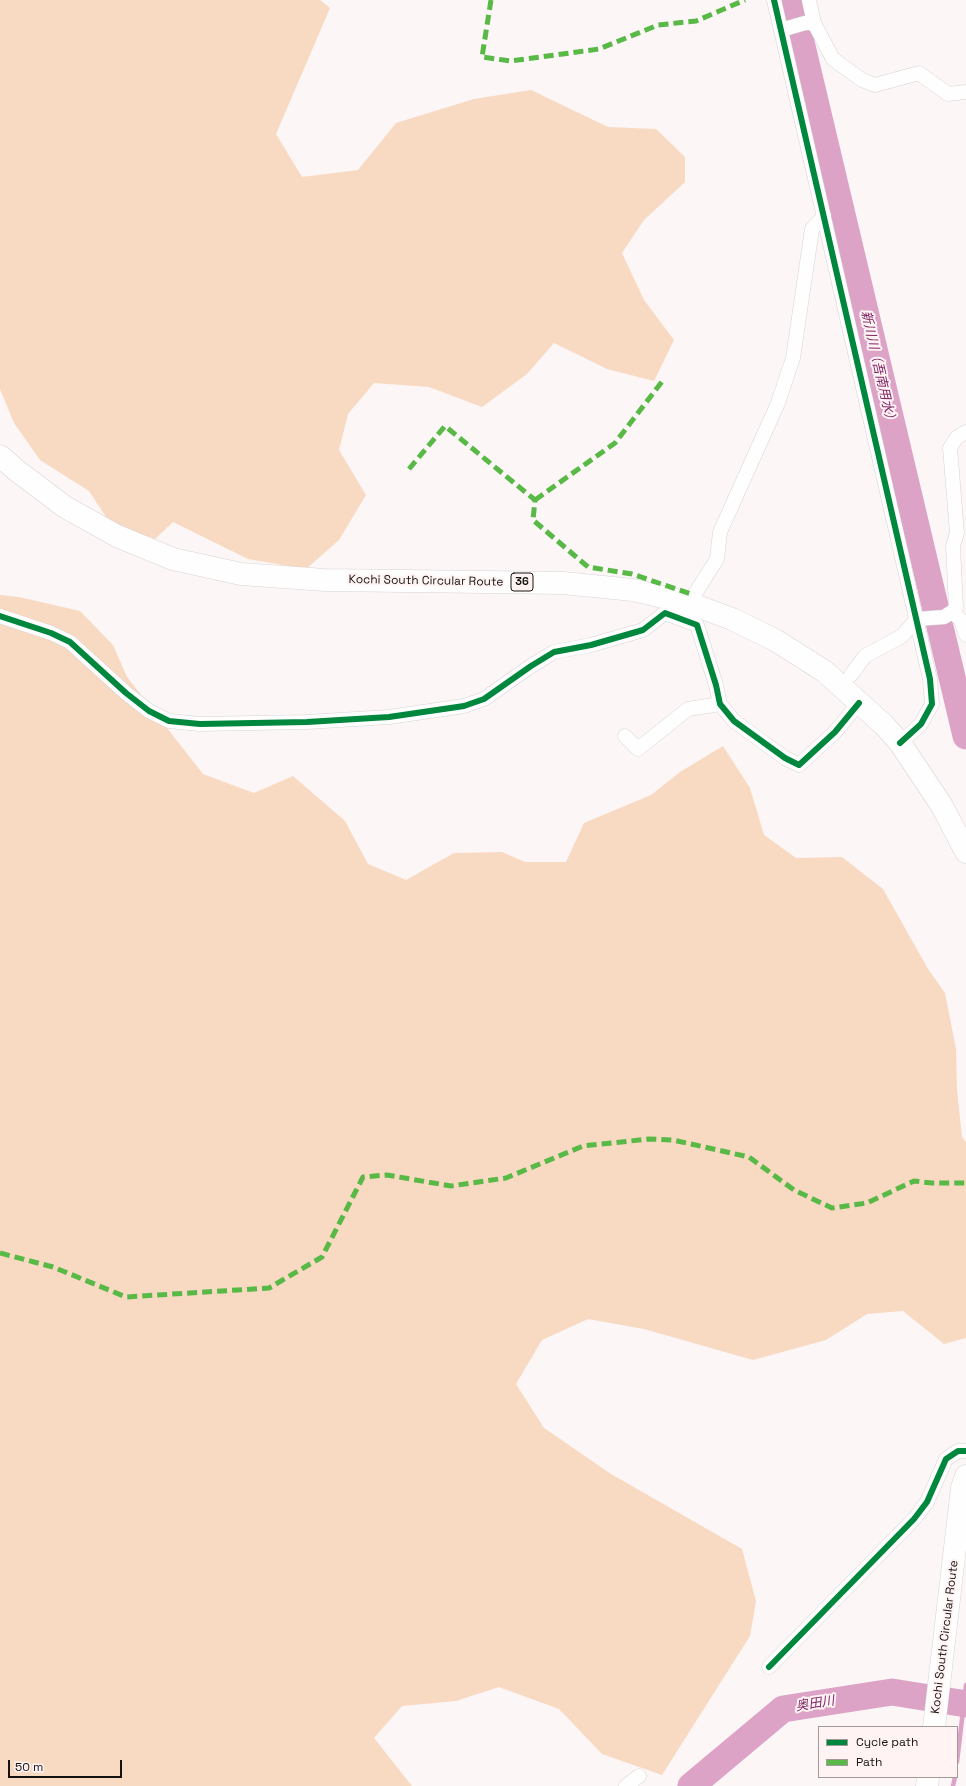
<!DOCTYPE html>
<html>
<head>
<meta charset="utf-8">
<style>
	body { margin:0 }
	#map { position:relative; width:966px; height:1786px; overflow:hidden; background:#fcf6f6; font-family:"Space Grotesk",sans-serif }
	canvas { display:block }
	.legend { position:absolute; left:818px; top:1726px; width:140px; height:52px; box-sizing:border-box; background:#fff4f3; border:1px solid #a29a99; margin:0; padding:5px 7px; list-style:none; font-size:12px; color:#161212 }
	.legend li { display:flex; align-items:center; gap:8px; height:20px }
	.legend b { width:20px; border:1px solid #a29a99 }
	.scale { position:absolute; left:8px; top:1760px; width:114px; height:18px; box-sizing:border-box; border:2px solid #161212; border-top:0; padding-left:5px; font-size:12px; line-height:14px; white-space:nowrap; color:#161212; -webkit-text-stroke:3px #fff4f3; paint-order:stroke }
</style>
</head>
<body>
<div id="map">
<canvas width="966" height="1786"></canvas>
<ul class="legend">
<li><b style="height:5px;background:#00873e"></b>Cycle path</li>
<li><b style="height:5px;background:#58b947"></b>Path</li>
</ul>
<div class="scale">50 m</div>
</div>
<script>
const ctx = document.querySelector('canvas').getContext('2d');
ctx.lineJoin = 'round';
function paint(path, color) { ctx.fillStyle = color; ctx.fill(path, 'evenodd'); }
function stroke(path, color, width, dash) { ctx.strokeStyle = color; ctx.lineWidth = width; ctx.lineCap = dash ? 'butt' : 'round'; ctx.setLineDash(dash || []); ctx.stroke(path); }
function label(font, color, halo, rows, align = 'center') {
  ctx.font = font + ' "Space Grotesk","Noto Sans JP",sans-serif'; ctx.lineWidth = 4; ctx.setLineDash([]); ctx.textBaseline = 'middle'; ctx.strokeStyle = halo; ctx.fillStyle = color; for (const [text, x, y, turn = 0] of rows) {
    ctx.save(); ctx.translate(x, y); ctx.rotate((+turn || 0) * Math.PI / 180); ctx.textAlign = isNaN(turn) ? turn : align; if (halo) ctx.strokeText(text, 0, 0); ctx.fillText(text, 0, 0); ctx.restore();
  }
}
const green = new Path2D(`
	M 0,0 L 320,0 L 330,8 L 276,134 L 302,177 L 358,170 L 396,123 L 474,99 L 531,90 L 608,127 L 656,129 L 685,157 L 685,182 L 644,220 L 622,253 L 644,300 L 674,340 L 654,381 L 607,369 L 554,343 L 527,374 L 482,407 L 429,387 L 374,383 L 348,414 L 339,450 L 366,495 L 339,540 L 306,569 L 248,559 L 173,522 L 155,539 L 110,523 L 89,491 L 40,460 L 14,423 L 0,389 Z
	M 0,595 L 19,597 L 80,611 L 113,645 L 127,677 L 203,774 L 254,793 L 293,776 L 345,821 L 368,864 L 406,880 L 454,853 L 502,852 L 525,862 L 566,862 L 584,823 L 651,795 L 680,772 L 723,746 L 750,788 L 764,835 L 796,858 L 842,857 L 883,889 L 928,969 L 945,993 L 956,1049 L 957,1090 L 962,1137 L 966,1142 L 966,1338 L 944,1344 L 903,1311 L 867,1314 L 826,1340 L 753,1360 L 644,1329 L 588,1319 L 542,1340 L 516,1384 L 544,1428 L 611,1474 L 742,1549 L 756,1601 L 750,1636 L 662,1775 L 602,1754 L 559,1709 L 499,1687 L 456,1701 L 402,1706 L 374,1738 L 412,1786 L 0,1786 Z`);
const stream = new Path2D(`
	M 957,1762 L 966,1685
	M 953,1786 L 955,1777`);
const river = new Path2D(`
	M 791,0 L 966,736
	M 691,1786 L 783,1709 L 892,1692 L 966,1704`);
const street = new Path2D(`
	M 774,0 L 930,679 L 932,704 L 921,724 L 900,743
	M 809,0 L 814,23
	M 781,30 L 805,23 L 814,23 L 833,59 L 862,80 L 875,85 L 919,73 L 948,94 L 966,92
	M 686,611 L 689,603 L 717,559 L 720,532 L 778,403 L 793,358 L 812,229 L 824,216
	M 952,612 L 956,608 L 953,546 L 957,533 L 950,448 L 957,437 L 966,432
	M 0,616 L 51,633 L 70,642 L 126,693 L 149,711 L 169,721 L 200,724 L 307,722 L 389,717 L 464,706 L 484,699 L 531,666 L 554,652 L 591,645 L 643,630 L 665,613 L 697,625 L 716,685 L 720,704 L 734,721 L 785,758 L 799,765 L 835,732 L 859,703
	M 851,675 L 865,656 L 902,636 L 917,619 L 944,617 L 952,612 L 961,620 L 966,635
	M 625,736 L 638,749 L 688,709 L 720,704
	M 769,1667 L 914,1519 L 927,1502 L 946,1459 L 958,1451 L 966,1451
	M 626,1786 L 639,1776`);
const primary = new Path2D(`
	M 0,456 L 16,470 L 65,507 L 117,536 L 173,559 L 241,574 L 325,580 L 563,583 L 633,590 L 689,603 L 732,619 L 775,640 L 824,671 L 884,725 L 900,743 L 942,806 L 966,852
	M 934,1727 L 962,1488 L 966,1476
	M 927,1786 L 928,1777`);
const quiet = new Path2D(`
	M 491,0 L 482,57 L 511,61 L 599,49 L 658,25 L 696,21 L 745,0
	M 409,469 L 445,426 L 535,500 L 533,520 L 588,567 L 632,574 L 694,595
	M 535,500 L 615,443 L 664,379
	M 0,1253 L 53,1267 L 126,1297 L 269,1288 L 322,1257 L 363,1177 L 387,1175 L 451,1186 L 506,1178 L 583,1146 L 649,1139 L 673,1140 L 749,1157 L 794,1190 L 832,1208 L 867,1203 L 914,1181 L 932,1183 L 966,1183`);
const cycleway = new Path2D(`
	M 774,0 L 930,679 L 932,704 L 921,724 L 900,743
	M 0,616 L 51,633 L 70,642 L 126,693 L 149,711 L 169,721 L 200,724 L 307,722 L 389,717 L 464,706 L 484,699 L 531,666 L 554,652 L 591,645 L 643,630 L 665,613 L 697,625 L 716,685 L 720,704 L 734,721 L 785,758 L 799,765 L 835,732 L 859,703
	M 769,1667 L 914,1519 L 927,1502 L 946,1459 L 958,1451 L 966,1451`);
const shields = [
	[522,582,22]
];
const shieldNames = [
	["36",522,582]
];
const streetNames = [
	["Kochi South Circular Route",426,581,1],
	["Kochi South Circular Route",945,1637,-83]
];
const waterNames = [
	["新川川（吾南用水）",878,368,77],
	["奥田川",815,1704,-9]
];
paint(green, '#f8d9c2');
stroke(stream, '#dca3c7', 4.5);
stroke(river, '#dca3c7', 27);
stroke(street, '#d8d3d3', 15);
stroke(primary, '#d8d3d3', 23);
stroke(street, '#fffefe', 14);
stroke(primary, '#fffefe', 22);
stroke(quiet, '#58b947', 5, [10, 5]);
stroke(cycleway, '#00873e', 6);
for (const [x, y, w] of shields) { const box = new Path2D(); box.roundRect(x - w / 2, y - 9, w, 18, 3); ctx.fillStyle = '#fff4f3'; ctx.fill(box); stroke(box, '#161212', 1); }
label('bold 11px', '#161212', null, shieldNames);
label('12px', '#161212', '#fff4f3', streetNames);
label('italic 13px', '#7e2265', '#fff4f3', waterNames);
</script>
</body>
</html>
